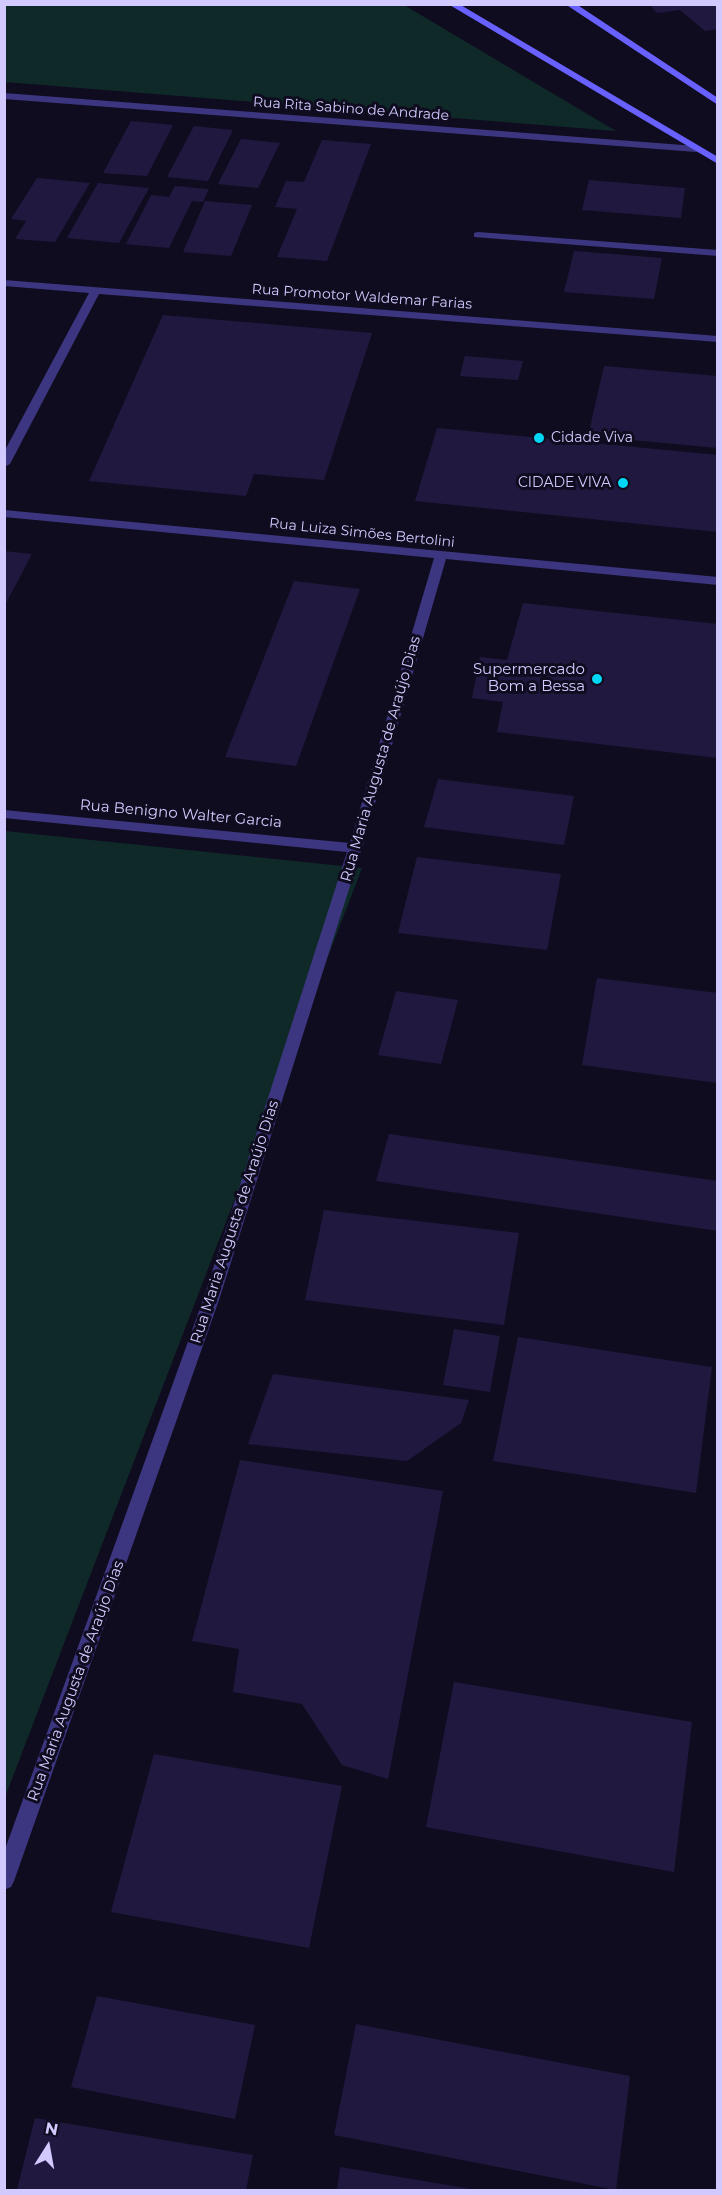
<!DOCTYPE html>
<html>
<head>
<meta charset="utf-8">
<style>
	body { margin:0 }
	#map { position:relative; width:722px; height:2195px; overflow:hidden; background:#100c1f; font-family:Montserrat,sans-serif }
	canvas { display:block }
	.frame { position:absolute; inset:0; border:6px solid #d2caff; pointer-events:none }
	.north { position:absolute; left:18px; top:2117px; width:60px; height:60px; -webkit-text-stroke:4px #100c1f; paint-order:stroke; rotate:11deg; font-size:16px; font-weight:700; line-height:24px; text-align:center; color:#d2caff }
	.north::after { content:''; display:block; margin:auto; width:21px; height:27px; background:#d2caff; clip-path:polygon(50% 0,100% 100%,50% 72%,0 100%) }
</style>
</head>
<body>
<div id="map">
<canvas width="722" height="2195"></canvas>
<div class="frame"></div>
<div class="north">N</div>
</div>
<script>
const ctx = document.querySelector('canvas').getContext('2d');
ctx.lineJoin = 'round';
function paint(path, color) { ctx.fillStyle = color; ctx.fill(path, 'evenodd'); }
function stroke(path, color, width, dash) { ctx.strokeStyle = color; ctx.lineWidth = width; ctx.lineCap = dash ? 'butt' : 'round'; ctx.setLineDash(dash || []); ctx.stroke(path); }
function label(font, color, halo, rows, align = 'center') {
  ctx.font = font + ' Montserrat,sans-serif'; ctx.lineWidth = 6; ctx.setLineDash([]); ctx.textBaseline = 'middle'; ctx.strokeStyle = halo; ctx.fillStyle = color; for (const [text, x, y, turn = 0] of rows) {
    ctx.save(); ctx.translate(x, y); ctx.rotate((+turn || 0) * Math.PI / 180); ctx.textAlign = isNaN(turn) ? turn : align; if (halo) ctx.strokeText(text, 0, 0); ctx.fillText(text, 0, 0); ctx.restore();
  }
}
const green = new Path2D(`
	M 4,5 L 404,5 L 616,131 L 5,82 Z
	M 5,831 L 362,868 L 5,1797 Z`);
const building = new Path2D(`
	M 649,4 L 718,4 L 718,29 L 705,31 L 680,10 L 657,13 Z
	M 131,121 L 173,125 L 147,176 L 103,173 Z
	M 194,126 L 233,130 L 208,181 L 167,177 Z
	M 241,139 L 280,143 L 258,188 L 218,184 Z
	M 322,140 L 371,144 L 327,261 L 277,257 L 297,209 L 275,207 L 286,181 L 304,182 Z
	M 37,178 L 90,183 L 55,242 L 15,239 L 26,221 L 11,219 Z
	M 589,180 L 685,188 L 681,218 L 582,210 Z
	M 98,183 L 149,188 L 119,243 L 67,238 Z
	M 175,186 L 209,189 L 203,202 L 192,201 L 169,248 L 126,244 L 151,195 L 169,197 Z
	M 205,201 L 252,205 L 231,256 L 183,252 Z
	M 574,251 L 662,258 L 654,299 L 564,292 Z
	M 163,315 L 372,333 L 324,480 L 254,474 L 246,496 L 89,481 Z
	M 465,356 L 523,361 L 518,380 L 460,376 Z
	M 604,366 L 718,376 L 718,448 L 588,436 Z
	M 437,428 L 718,455 L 718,532 L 415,501 Z
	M 4,551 L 32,554 L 4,607 Z
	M 294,581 L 360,589 L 296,766 L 225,757 Z
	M 523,603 L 718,624 L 718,758 L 497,732 L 503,702 L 472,698 L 480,657 L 507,660 Z
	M 438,779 L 574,796 L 564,845 L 424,827 Z
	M 417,857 L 561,874 L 547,950 L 398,933 Z
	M 597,978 L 718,993 L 718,1083 L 582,1065 Z
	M 396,991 L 458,1000 L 441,1064 L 378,1055 Z
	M 389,1134 L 718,1181 L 718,1231 L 376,1181 Z
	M 324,1210 L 519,1233 L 504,1325 L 305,1300 Z
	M 454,1329 L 500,1336 L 490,1392 L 443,1385 Z
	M 518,1337 L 712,1367 L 696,1493 L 493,1461 Z
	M 273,1374 L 469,1400 L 461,1423 L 407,1461 L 248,1444 Z
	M 240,1460 L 443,1491 L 388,1779 L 342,1765 L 302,1704 L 233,1692 L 239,1649 L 192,1641 Z
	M 454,1682 L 692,1722 L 674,1872 L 426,1827 Z
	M 154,1754 L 342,1786 L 309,1948 L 111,1912 Z
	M 97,1996 L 255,2025 L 235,2119 L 71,2087 Z
	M 356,2024 L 630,2076 L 616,2190 L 334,2135 Z
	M 35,2118 L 253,2155 L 246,2190 L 17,2190 Z
	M 340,2167 L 471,2189 L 471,2190 L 337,2190 Z`);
const lane = new Path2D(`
	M 478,232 L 718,250 L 718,256 L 474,237 L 474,233 Z`);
const street = new Path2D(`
	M 4,93 L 696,146 L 701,149 L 696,152 L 4,99 Z
	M 4,280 L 718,336 L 718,342 L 99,294 L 10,464 L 4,467 L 4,452 L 89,293 L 4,286 Z
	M 4,510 L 718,577 L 718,585 L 446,559 L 362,848 L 219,1300 L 14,1881 L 11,1887 L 4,1890 L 4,1852 L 203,1300 L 347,852 L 4,818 L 4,810 L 350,843 L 434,558 L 4,517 Z`);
const secondary = new Path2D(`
	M 448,4 L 459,4 L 718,157 L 718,164 Z
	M 565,4 L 576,4 L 718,98 L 718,105 Z`);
const markers = [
	[539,438,6,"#00d6f5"],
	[623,483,6,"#00d6f5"],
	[597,679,6,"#00d6f5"]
];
const farStreetnames = [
	["Rua Rita Sabino de Andrade",351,109,4],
	["Rua Promotor Waldemar Farias",362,297,4],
	["Rua Luiza Simões Bertolini",362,533,6]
];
const farPoinames = [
	["Cidade Viva",551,438],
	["CIDADE VIVA",611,483,"right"]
];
const poiNames = [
	["Supermercado",585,670],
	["Bom a Bessa",585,687]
];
const streetNames = [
	["Rua Maria Augusta de Araújo Dias",381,759,-74],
	["Rua Benigno Walter Garcia",181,814,5],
	["Rua Maria Augusta de Araújo Dias",235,1222,-72],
	["Rua Maria Augusta de Araújo Dias",76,1681,-70]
];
paint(green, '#0f2929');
paint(building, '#211840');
paint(lane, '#3b367f');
paint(street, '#3b367f');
paint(secondary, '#6961ff');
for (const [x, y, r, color] of markers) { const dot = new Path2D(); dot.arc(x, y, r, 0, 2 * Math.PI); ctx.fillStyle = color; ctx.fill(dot); stroke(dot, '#100c1f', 2); }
label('14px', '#d2caff', '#100c1f', farStreetnames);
label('14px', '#d2caff', '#100c1f', farPoinames, 'left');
label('15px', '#d2caff', '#100c1f', poiNames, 'right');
label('15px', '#d2caff', '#100c1f', streetNames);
</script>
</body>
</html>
